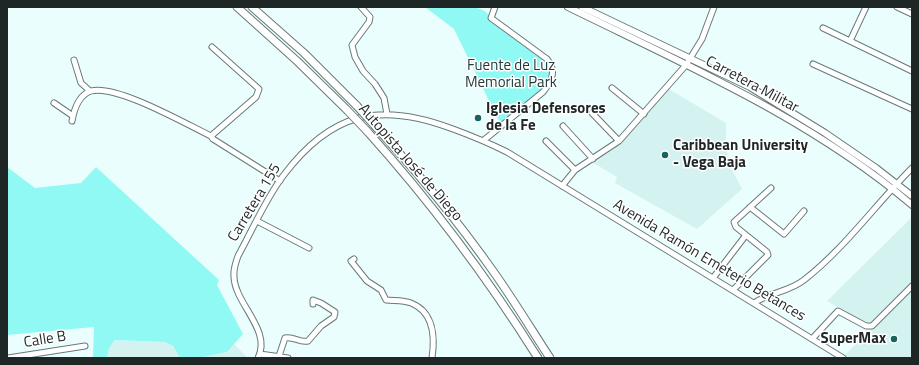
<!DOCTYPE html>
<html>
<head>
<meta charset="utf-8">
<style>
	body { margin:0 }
	#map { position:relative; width:919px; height:365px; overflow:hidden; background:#eafefd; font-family:"Titillium Web",sans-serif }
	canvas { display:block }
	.frame { position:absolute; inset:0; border:8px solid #1f2726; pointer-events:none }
</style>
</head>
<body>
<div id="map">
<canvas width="919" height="365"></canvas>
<div class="frame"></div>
</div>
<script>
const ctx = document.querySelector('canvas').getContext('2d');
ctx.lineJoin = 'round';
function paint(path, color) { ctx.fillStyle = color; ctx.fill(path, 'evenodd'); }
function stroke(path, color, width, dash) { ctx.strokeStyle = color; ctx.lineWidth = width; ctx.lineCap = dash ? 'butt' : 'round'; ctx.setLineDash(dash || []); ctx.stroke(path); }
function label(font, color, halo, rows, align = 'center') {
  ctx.font = font + ' "Titillium Web",sans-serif'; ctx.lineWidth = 3; ctx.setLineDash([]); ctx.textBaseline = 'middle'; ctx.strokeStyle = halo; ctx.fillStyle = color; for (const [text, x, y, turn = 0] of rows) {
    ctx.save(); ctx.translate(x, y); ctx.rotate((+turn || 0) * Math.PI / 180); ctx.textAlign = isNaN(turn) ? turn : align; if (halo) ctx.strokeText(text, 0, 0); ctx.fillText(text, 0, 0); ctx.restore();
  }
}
const built = new Path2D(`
	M 667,88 L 726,123 L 726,146 L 729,164 L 742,189 L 697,229 L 615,183 L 617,177 L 592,162 L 614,149 L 626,138 Z
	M 912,217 L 912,358 L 848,358 L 845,355 L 873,327 L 827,301 Z
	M 115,340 L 165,342 L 173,346 L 180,358 L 107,358 L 109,348 Z
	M 234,344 L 248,358 L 199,358 L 227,352 Z`);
const green = new Path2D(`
	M 425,7 C 438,7 480,3 487,13 C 490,16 490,20 493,23 L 547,63 C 549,68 552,73 549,78 C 544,93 515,111 502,121 L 499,121 L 454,29 Z
	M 7,167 L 35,188 L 81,183 L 96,167 L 219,280 L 217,285 L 243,334 L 227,352 L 199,358 L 180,358 L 173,346 L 165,342 L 115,340 L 109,348 L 107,358 L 93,358 L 94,327 L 7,335 Z`);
const minor = new Path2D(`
	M 361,7 L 370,17 L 369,22 L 352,45 L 355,57 L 363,71 L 375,84 L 384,98 L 387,114
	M 897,7 L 912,14
	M 823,28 L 912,71
	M 850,41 L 866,7
	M 74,60 L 81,83 L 90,91
	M 813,64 L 912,109
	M 612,88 L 644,114
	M 54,103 L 73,116
	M 592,113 L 619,141
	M 72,121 C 74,110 78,95 91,91 C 116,84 186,124 211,136 L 213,139 L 280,181
	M 563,126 L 593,159
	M 211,136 L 256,97 L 259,89 L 212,47
	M 484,140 L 543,92 C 552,81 557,71 547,59 L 491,18 L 495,7
	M 546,141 L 575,170
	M 562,186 L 575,170 L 619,141 L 686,65 L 702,39 L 714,7
	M 750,207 L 784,234 L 804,211
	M 257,221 L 309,248
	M 354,259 L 351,261 L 367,281 L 381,290 L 386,300 C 394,301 403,300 411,303 C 434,312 435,338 432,358
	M 713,278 L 746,235
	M 733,290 L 768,255 L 767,252 L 736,227 L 734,222 L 771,188
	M 754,303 C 770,292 789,292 804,280 C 845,248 875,205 912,168
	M 812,339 L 838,311 L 866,326 L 872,326 L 912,286
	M 260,354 L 288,358
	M 279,356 L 285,338 C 294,336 299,343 308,341 L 321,326 L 334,317 L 335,312 L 321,303 L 313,300 L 313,304
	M 8,358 L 85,346
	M 258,358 C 272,330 235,304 234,277 C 233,269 236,262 238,256 C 253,229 265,200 283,176 C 331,112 380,101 453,129 C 472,136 489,143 507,152 L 843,358`);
const major = new Path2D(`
	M 568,7 C 686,65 811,119 912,205
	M 582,7 L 750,87 L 825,133 L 876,168 L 912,196`);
const highway = new Path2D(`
	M 237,7 L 297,61 L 347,110
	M 252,7 L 304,53 L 357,106
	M 376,127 C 418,173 457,220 493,271 C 513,299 531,329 550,358
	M 367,131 C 431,202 487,277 538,358`);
const highwayBridge = new Path2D(`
	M 357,106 L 376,127
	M 347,110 L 367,131`);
const markers = [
	[478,118,4,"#176562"],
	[665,155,4,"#176562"],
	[894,339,4,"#176562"]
];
const parkNames = [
	["Fuente de Luz",511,66],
	["Memorial Park",511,83]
];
const streetNames = [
	["Carretera Militar",752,85,28],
	["Autopista José de Diego",410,163,49],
	["Carretera 155",255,203,-59],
	["Avenida Ramón Emeterio Betances",709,261,31],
	["Calle B",45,340,-9]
];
const poiNames = [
	["Iglesia Defensores",486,109],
	["de la Fe",486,126],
	["Caribbean University",673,146],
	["- Vega Baja",673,163],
	["SuperMax",886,339,"right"]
];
paint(built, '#d4f2f0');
paint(green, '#91f9f3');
stroke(minor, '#687a78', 7);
stroke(major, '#687a78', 8);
stroke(highway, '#687a78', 9);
stroke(minor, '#fff', 5);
stroke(major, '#fff', 6);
stroke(highway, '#fff', 7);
stroke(highwayBridge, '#687a78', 9, []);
stroke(highwayBridge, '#fff', 7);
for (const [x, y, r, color] of markers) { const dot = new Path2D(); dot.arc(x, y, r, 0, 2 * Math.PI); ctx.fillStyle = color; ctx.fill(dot); stroke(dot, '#fff', 1.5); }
label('15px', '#223b39', '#fff', parkNames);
label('15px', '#1f2726', '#fff', streetNames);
label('bold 15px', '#1f2726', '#fff', poiNames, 'left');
</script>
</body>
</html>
